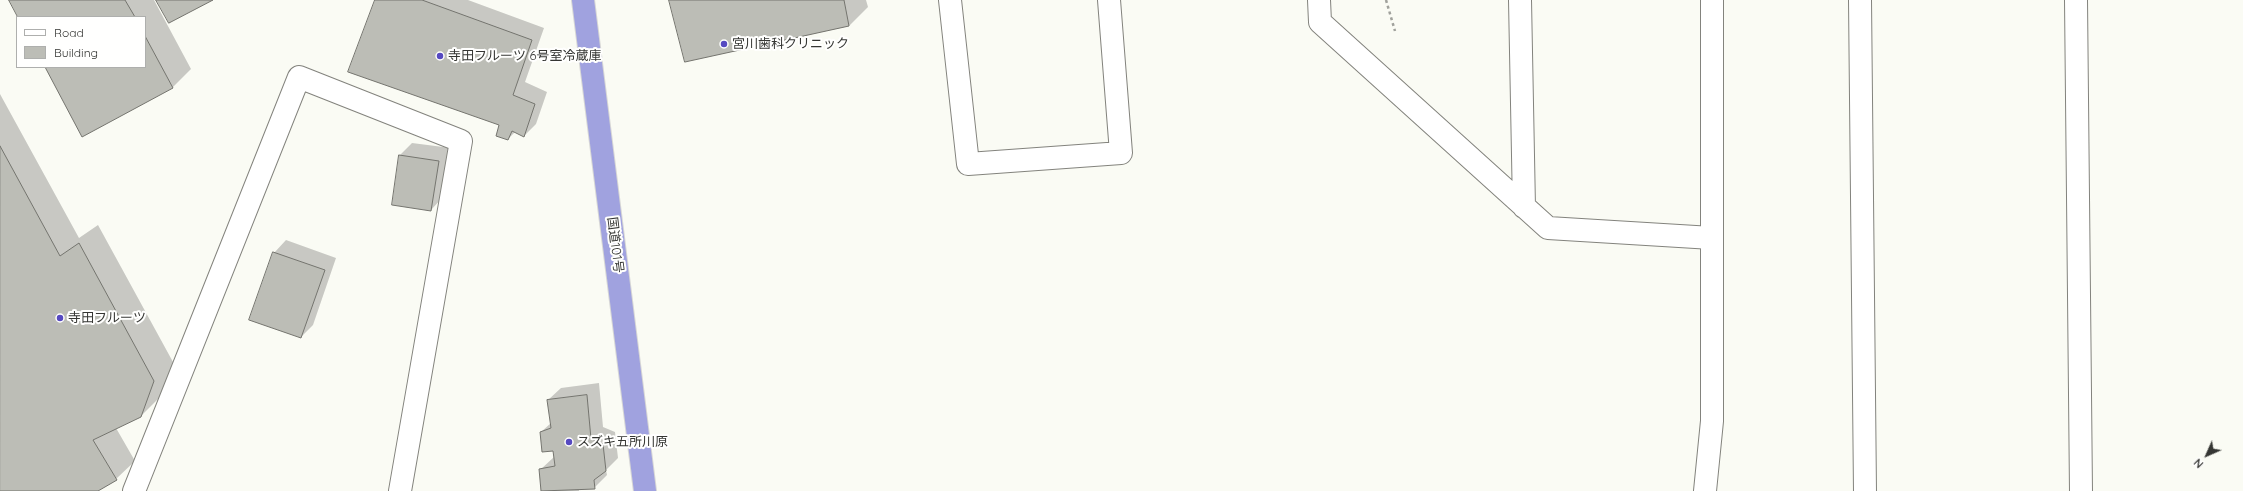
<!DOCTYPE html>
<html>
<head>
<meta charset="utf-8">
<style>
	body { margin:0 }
	#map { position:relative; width:2243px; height:491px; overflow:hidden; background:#fafbf4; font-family:Quicksand,sans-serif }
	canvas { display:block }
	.legend { position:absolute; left:16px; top:16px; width:130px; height:52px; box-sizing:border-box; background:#fffffe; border:1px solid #aeafad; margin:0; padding:5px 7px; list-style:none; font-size:12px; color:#353633 }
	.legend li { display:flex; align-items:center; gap:8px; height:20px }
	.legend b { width:20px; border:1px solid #aeafad }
	.north { position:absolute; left:2187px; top:435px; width:40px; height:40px; -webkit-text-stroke:3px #fffffe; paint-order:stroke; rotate:225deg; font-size:11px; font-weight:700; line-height:16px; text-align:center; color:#353633 }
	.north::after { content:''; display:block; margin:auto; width:14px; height:18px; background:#353633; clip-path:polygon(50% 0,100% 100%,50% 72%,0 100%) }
</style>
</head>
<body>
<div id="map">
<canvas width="2243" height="491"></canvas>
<ul class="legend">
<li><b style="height:5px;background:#fff"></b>Road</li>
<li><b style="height:11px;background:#bcbdb6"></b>Building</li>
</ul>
<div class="north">N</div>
</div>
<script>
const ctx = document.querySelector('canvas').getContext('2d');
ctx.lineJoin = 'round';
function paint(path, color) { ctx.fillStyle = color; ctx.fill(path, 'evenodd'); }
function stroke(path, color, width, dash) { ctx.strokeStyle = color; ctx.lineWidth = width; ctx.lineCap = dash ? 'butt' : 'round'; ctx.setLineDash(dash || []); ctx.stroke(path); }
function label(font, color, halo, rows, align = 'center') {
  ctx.font = font + ' Quicksand,"Noto Sans JP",sans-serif'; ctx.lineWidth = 4; ctx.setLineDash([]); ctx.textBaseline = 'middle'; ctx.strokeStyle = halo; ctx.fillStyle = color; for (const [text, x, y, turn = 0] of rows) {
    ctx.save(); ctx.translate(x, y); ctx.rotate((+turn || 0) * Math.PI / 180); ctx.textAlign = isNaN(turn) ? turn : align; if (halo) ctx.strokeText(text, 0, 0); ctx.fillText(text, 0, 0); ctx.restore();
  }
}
const shadow = new Path2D(`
	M 10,0 L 154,0 L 191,69 L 172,88 L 46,67 L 145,67 L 145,17 L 19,17 Z
	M 376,0 L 468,0 L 544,28 L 525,82 L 547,92 L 536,124 L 524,136 L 515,132 L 508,139 L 500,125 Z
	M 670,0 L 866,0 L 868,7 L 849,26 L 686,61 Z
	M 0,94 L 79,238 L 98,225 L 173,362 L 160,397 L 141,416 L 116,428 L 135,461 L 116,479 L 96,491 L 0,491 Z
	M 412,143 L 451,148 L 443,197 L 431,210 L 400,155 Z
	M 286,240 L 336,258 L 313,325 L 301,337 L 274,253 Z
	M 599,383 L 603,427 L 615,432 L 618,458 L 606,470 L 607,475 L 594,488 L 579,489 L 579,491 L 542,491 L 540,470 L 554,457 L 554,450 L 541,432 L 551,423 L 548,400 L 561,388 Z`);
const building = new Path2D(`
	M 9,0 L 125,0 L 135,17 L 18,17 Z
	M 156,0 L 213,0 L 169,23 Z
	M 375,0 L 422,0 L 532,40 L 513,95 L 535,104 L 524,137 L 512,131 L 508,140 L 496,136 L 499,125 L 348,72 Z
	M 669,0 L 844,0 L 849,26 L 685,62 Z
	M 145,36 L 173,88 L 82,137 L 45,67 L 145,67 Z
	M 0,146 L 60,256 L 79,243 L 154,381 L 141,417 L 93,440 L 117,480 L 98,491 L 0,491 Z
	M 399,155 L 439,161 L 431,211 L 392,205 Z
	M 273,252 L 325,270 L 301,338 L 249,320 Z
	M 587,395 L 591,439 L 603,444 L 606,471 L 594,480 L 595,489 L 541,491 L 539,469 L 555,466 L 553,451 L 542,452 L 540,432 L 551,428 L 547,400 Z`);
const path = new Path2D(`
	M 1386,0 L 1395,31`);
const minor = new Path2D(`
	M 950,0 L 968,164 L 1121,153 L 1109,0
	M 1319,0 L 1320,22 L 1548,228 L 1712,238
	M 1520,0 L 1524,207
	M 1860,0 L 1865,491
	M 2076,0 L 2081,491
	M 134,491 L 299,77 L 461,141 L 400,491`);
const tertiary = new Path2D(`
	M 1705,491 L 1712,421 L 1712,0`);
const trunk = new Path2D(`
	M 583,0 L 645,491`);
const markers = [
	[724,44,4,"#5649c1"],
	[440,56,4,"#5649c1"],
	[60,318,4,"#5649c1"],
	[569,442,4,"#5649c1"]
];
const poiNames = [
	["宮川歯科クリニック",732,44],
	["寺田フルーツ 6号室冷蔵庫",448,56],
	["寺田フルーツ",68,318],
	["スズキ五所川原",577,442]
];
const streetNames = [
	["国道101号",615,245,83]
];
paint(shadow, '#0003');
paint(building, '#bcbdb6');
stroke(building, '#74746e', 1);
stroke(minor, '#83837d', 24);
stroke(tertiary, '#83837d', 24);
stroke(trunk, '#d7d7d6', 24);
stroke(path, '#a0a19c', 2.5, [3, 3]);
stroke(minor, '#fff', 22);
stroke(tertiary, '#fff', 22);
stroke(trunk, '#a0a2df', 22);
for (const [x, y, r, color] of markers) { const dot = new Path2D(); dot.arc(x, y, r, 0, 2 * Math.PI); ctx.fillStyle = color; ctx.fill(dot); stroke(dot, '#fffffe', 1.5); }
label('13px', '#353633', '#fffffe', poiNames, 'left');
label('13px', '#353633', '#fffffe', streetNames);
</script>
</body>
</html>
